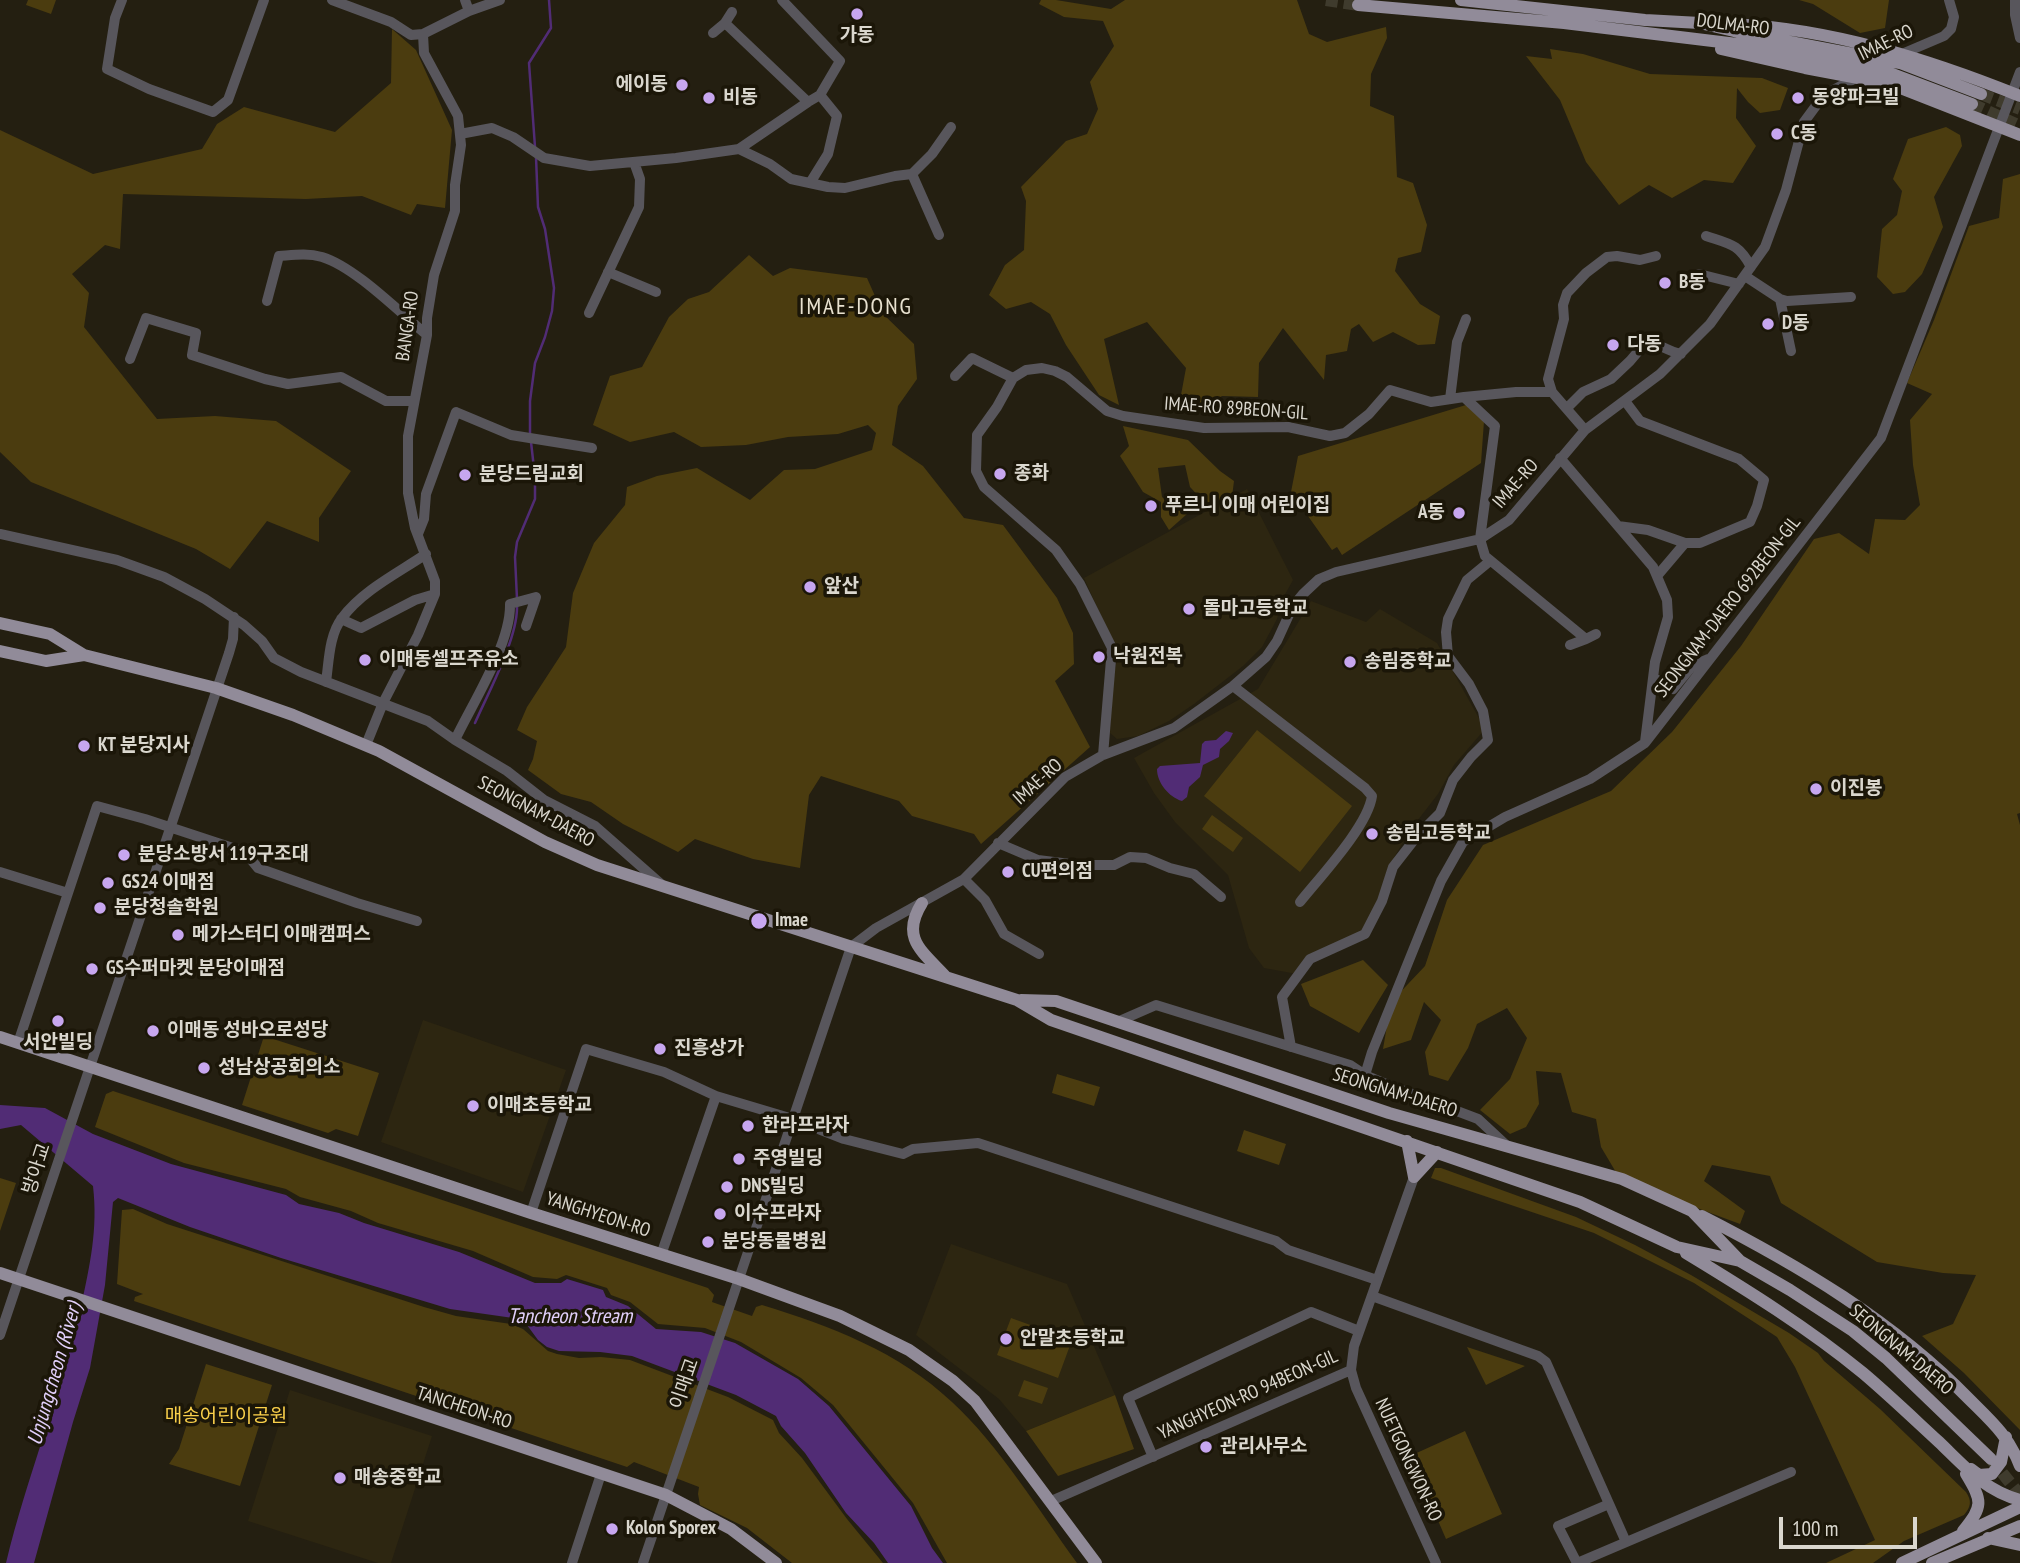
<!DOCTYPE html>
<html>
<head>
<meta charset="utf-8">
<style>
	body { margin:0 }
	#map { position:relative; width:2020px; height:1563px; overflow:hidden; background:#241f11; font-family:"PT Sans Narrow",sans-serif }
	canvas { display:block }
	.scale { position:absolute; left:1779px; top:1517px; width:138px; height:32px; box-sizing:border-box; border:4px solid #dad7ce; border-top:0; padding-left:9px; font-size:21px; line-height:24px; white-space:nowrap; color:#dad7ce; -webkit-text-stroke:5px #1b1608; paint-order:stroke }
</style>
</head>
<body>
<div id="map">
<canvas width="2020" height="1563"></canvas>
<div class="scale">100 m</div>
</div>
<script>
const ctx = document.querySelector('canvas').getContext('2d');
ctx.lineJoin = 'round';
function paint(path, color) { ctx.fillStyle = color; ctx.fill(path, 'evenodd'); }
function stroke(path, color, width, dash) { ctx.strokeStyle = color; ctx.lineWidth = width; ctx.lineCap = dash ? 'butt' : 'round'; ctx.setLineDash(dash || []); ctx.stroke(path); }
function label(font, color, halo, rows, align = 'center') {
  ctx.font = font + ' "PT Sans Narrow","Noto Sans KR",sans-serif'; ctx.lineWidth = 7; ctx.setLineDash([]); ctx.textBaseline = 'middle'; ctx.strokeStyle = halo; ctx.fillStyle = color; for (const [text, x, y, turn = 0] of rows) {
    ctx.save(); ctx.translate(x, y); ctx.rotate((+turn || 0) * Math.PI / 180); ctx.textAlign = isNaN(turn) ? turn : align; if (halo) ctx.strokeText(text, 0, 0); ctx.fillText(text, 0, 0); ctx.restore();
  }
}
const built = new Path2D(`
	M 1247,489 L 1293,580 L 1283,598 L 1277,619 L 1262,647 L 1243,666 L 1194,704 L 1169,721 L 1138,736 L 1117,739 L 1110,733 L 1113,681 L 1118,654 L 1084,578 Z
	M 1311,601 L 1366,622 L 1380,609 L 1437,643 L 1485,729 L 1454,765 L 1438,794 L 1411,829 L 1393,859 L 1380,900 L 1362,932 L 1311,955 L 1297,974 L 1264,968 L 1249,948 L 1228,875 L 1175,822 L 1154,793 L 1134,758 L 1258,689 Z
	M 423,1020 L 566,1070 L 523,1192 L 381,1142 Z
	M 951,1244 L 1067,1284 L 1115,1395 L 1026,1431 L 999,1399 L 916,1335 Z
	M 290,1390 L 432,1436 L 391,1563 L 378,1563 L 248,1521 Z`);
const green = new Path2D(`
	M 28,0 L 56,0 L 51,14 L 26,5 Z
	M 1041,0 L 1056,0 L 1111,9 L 1125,0 L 1297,0 L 1309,34 L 1327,42 L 1386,27 L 1387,38 L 1371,74 L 1370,106 L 1394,116 L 1397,177 L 1413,183 L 1427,225 L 1421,252 L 1398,258 L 1395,271 L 1420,304 L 1440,316 L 1435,344 L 1418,345 L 1393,332 L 1373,342 L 1359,324 L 1351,329 L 1347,351 L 1326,355 L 1324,380 L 1283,328 L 1259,363 L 1258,397 L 1222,396 L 1201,410 L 1181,395 L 1186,368 L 1147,322 L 1104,339 L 1119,405 L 1099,395 L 1066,345 L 1050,314 L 1031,302 L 1006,309 L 989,295 L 1005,265 L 1024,250 L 1026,201 L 1021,187 L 1066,141 L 1087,134 L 1098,109 L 1090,82 L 1114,46 L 1103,21 L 1064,17 L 1039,4 Z
	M 1799,0 L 1889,0 L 1885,28 L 1860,33 L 1813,4 Z
	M 392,29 L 416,50 L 452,130 L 445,208 L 417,204 L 411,215 L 362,196 L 306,199 L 123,194 L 120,249 L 105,245 L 72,274 L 89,293 L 84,327 L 157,419 L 215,416 L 276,421 L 351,471 L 319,518 L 319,542 L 267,521 L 230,569 L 196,549 L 31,482 L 0,452 L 0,130 L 93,174 L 202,149 L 217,124 L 244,107 L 335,132 L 391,83 Z
	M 1550,49 L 1583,54 L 1650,74 L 1762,78 L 1788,88 L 1780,110 L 1760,113 L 1748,102 L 1737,88 L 1736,118 L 1756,146 L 1733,183 L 1704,180 L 1672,198 L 1649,185 L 1619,205 L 1586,162 L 1560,100 L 1526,56 L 1552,59 Z
	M 1946,127 L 1960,135 L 1962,146 L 1934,197 L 1943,227 L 1922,274 L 1905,292 L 1893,294 L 1877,277 L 1882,229 L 1897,215 L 1902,191 L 1893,179 L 1908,139 Z
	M 2020,174 L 2020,813 L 2017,814 L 2020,825 L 2020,1430 L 1964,1373 L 1922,1336 L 1953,1324 L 1976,1275 L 1943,1273 L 1877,1262 L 1781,1203 L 1770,1176 L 1712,1165 L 1704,1181 L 1745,1211 L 1740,1224 L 1662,1195 L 1617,1174 L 1601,1147 L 1596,1119 L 1572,1112 L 1561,1073 L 1536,1071 L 1539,1104 L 1526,1127 L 1510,1134 L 1480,1110 L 1510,1079 L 1527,1038 L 1507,1008 L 1477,1024 L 1468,1048 L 1448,1081 L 1429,1075 L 1425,1052 L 1441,1020 L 1424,1002 L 1411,1040 L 1383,1049 L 1391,1002 L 1425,966 L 1447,900 L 1483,845 L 1611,791 L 1672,732 L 1741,646 L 1814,539 L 1839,533 L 1869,554 L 1875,519 L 1905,520 L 1920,505 L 1913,465 L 1910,420 L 1932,394 L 1907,383 L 1934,320 L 1969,226 L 1999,218 L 2003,179 Z
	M 749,255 L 773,276 L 790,268 L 867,278 L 883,314 L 914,344 L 917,379 L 898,406 L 892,445 L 923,466 L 964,518 L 1003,525 L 1057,598 L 1073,633 L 1074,664 L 1055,681 L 1090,747 L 981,844 L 974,834 L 912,816 L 899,801 L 821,776 L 809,795 L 800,868 L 753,859 L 695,839 L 678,852 L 623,824 L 591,802 L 561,794 L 528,770 L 533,759 L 537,741 L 517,730 L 527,707 L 566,647 L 573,593 L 594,543 L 625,505 L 627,487 L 657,476 L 697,468 L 750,500 L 784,470 L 815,469 L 872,450 L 876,433 L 868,425 L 838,434 L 788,437 L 746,445 L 701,447 L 674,432 L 630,442 L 593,425 L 610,376 L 642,367 L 669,317 L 688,299 L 709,292 Z
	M 1466,405 L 1484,421 L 1481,463 L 1342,555 L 1337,547 L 1332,550 L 1291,492 L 1298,456 Z
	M 1123,426 L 1188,440 L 1220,471 L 1234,481 L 1232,497 L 1206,504 L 1190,487 L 1185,465 L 1158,468 L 1162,497 L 1176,509 L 1185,500 L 1187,514 L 1169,530 L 1161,517 L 1161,502 L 1143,492 L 1120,456 L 1129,446 Z
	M 1257,730 L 1352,806 L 1300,872 L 1204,796 Z
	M 1212,815 L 1243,838 L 1233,852 L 1202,829 Z
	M 1363,960 L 1388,985 L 1359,1033 L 1310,1006 L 1301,984 Z
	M 264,1036 L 379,1073 L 358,1136 L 336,1129 L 328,1133 L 242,1105 Z
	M 1057,1074 L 1100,1087 L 1094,1106 L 1052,1093 Z
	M 113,1091 L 708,1288 L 714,1295 L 712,1302 L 752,1316 L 756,1307 L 762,1305 C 831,1326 899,1352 952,1402 C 998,1444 1040,1512 1077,1563 L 947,1563 L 913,1503 L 833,1405 L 801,1378 L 741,1342 L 705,1328 L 658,1324 L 630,1302 L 611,1295 L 607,1288 L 566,1275 L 557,1279 L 533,1277 L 473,1251 L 378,1223 L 351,1211 L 300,1197 L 286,1189 L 184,1163 L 95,1127 L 106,1094 Z
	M 1244,1130 L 1286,1144 L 1279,1165 L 1237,1151 Z
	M 1435,1168 L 1441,1168 L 1576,1217 L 1635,1245 L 1691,1275 L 1789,1333 L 1818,1353 L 1824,1361 L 1880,1409 L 1966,1492 C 1972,1501 1971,1507 1964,1515 L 1904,1541 L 1873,1563 L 1826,1563 L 1875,1540 L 1795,1367 L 1777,1337 L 1694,1283 L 1594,1233 L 1431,1178 Z
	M 0,1178 L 16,1183 L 0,1231 Z
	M 133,1209 L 167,1224 L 424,1307 L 456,1316 L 511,1324 L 523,1329 L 548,1351 L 557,1354 L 579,1358 L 601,1357 L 630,1360 L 728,1397 L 773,1420 L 779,1433 L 802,1458 L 847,1519 L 883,1563 L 792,1563 L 747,1528 L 700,1505 L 698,1494 L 699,1487 L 634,1462 L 627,1467 L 134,1301 L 135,1297 L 143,1294 L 117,1284 L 122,1210 Z
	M 1011,1318 L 1072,1340 L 1058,1378 L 997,1355 Z
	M 1467,1347 L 1525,1366 L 1486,1385 Z
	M 206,1364 L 272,1385 L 240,1486 L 169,1464 L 179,1449 Z
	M 1024,1380 L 1048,1388 L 1042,1404 L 1018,1396 Z
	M 1115,1395 L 1134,1449 L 1058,1476 L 1026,1431 Z
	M 1465,1431 L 1502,1514 L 1446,1539 L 1410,1456 Z`);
const water = new Path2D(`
	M 1226,731 L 1233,733 L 1229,741 L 1220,749 L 1219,757 L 1203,765 L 1200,777 L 1189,787 L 1187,797 L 1182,801 C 1169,797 1157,783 1157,769 L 1160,766 L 1200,763 L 1202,744 L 1205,741 L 1216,740 Z
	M 0,1105 L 45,1108 L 93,1134 L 171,1164 L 286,1195 L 299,1204 L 339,1213 L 364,1223 L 459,1252 L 535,1283 L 561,1283 L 567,1279 L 603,1290 L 606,1297 L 628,1306 L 656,1329 L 701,1332 L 735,1343 L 798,1379 L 829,1406 L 911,1506 L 932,1548 L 943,1563 L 888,1563 L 874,1543 L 846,1513 L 805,1453 L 781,1426 L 776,1416 L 736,1395 L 632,1356 L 600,1352 L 559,1351 L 547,1347 L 538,1340 L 527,1325 L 513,1318 L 450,1309 L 281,1258 L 190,1227 L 118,1198 L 113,1202 L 105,1285 L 90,1368 L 73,1422 L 34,1563 L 6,1563 C 27,1476 61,1394 81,1307 C 90,1264 98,1230 93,1186 L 21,1125 L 0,1129 Z`);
const stream = new Path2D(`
	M 535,147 L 529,63 L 551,28 L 549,0
	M 530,436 L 530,401 L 535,363 L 545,337 L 552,311 L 554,288 L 545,229 L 538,207 L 536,157
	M 517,599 L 515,557 L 517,542 L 535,499 L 535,477 L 531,442
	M 475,723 C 488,693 518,638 517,606`);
const majorTunnel = new Path2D(`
	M 1326,0 L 1358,5
	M 1981,94 L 2020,109
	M 1972,104 L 2020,126
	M 1991,1459 L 2020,1495`);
const minor = new Path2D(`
	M 122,0 L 115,18 L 107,69 L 149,89 L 213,112 L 228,100 L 264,0
	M 332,0 L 391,22 L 411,35 L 423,34
	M 465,0 L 469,11
	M 782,0 L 840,61 L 820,95
	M 2015,0 L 2015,15 L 2020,38
	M 725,23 L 732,12
	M 713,33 L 725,23 L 808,102 L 739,149
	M 1897,56 L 1944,36 L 1951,29 L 1954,17 L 1949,0
	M 808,102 L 820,95 L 837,116 L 828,154 L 810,183
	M 460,134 L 492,128 L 513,137 L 544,158 L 590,166 L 676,158 L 739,149 L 770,164 L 791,179 L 828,187 L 845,188 L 895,176 L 912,174 L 939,235
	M 912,174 L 932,154 L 951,127
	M 1706,236 C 1730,244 1739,244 1751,267
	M 608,272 L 656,292
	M 1699,274 L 1739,284
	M 1745,276 L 1780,299 L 1787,301 L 1851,297
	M 1780,299 L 1791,351
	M 267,301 L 279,256 C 294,255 307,253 322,257 C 355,267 399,312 427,335
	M 589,313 L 639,207 L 640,179 L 634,162
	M 130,359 L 146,318 L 196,333 L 192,355 L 265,379 L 288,384 L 341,377 L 386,401 L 414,401
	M 955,376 L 972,358 L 1013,378
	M 1464,397 L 1516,392 L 1552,392
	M 1450,399 L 1457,342 L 1466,319
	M 1567,408 L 1583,392 L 1611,379 L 1630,361 L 1647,341 C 1659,344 1668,351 1681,354
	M 1585,430 L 1552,392 L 1548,379 L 1564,319 L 1563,305 L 1567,293 L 1586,273 L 1607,257 L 1617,256 L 1640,260 L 1656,256
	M 1560,458 L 1653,567 L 1667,600 L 1668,617 L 1655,662 L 1645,742
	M 1618,526 L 1648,530 L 1685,543 L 1700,543 L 1750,522 L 1757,506 L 1764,480 L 1739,459 L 1640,421 L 1625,401
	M 0,534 L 117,560 L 164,577 L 205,599 L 244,625 L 262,641 L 274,658 L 301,672 L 428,721 L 455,740 L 507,771 L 544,800 L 595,826 L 661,884
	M 418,534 L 424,519 L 426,494 L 456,412 L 511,435 L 592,448
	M 1657,576 L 1685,543
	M 341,619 L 361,628 L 415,600 L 435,594
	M 1570,645 L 1586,639
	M 1654,678 L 1673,689 L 1692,666 L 1708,659
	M 326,682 C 329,661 329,635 342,618 C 363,590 398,573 426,554
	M 1233,686 L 1365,788 L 1372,796 C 1368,826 1320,877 1300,902
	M 455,740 C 472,704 511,644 510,604 L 536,597 L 526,626
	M 366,745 L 383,703 L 418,635 L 435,594 L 435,581 L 415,528 L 408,493 L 408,436 L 427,335 L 427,318 L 434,275 L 455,211 L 455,185 L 461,145 L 458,116 L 424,53 L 423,34 L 469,11 L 500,0
	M 1103,755 L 1112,648 L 1080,584 L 1056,550 L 984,487 L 976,471 L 977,435 L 997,407 L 1013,378 L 1026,370 L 1042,368 L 1055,371 L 1067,377 L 1107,411 L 1123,416 L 1204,428 L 1288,427 L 1330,436 L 1345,433 L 1369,414 L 1390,390 L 1431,402 L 1464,397 L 1495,426 L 1480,539 L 1485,556 L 1586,639 L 1596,634
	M 998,843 L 1038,860 L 1078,865 L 1114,865 L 1130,857 L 1146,858 L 1170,868 L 1194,874 L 1221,897
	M 0,872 L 68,893
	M 964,879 L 985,900 L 1004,934 L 1039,954
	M 1117,1022 L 1156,1005 L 1350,1065 L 1365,1075 L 1391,1086 L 1478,1119 L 1506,1145
	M 18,1043 L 97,806 L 145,819 L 245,852 L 258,868 L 357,903 L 417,921
	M 1291,1047 L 1282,997 L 1310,959 L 1365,934 L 1382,901 L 1393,867 L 1418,835 L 1440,813 L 1453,780 L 1471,757 L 1488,740 L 1483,711 L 1469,684 L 1448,656 L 1446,632 L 1448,619 L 1467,580 L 1490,561
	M 1365,1075 L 1372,1052 L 1441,881 L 1463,842 L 1505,817 L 1590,779 L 1645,743 L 1881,438 L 2020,72
	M 531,1213 L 586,1049 L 664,1072 L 716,1096 L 793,1119 L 844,1139 L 903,1154 L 913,1149 L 978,1143 L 1276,1241 L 1288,1250 L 1377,1280
	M 661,1255 L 716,1096
	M 1372,1296 L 1538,1356 L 1546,1362 L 1626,1542
	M 0,1335 L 229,653 L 233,639 L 234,617
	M 1351,1370 L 1356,1388 L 1436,1563
	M 1153,1457 L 1128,1398 L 1311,1312 L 1359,1331
	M 1051,1501 L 1351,1370 L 1354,1346 L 1414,1177
	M 572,1563 L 601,1474
	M 643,1563 L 851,947 L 876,928 L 964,879 L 1065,777 L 1103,755 L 1174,728 L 1233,686 L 1266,657 L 1277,641 L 1293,606 L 1303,594 L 1319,579 L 1336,572 L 1480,539 L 1509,520 L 1585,430 L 1660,374 L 1710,324 L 1765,247 L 1786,190 L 1804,122 L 1818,103 L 1830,92 L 1859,76
	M 1577,1563 L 1791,1472
	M 1577,1563 L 1558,1526 L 1609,1504`);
const major = new Path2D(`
	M 1461,0 L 1645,20 L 1700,23 L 1738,32 L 1900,63 L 1981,94
	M 1358,5 L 1564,23 L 1762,47 L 1890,73 L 1972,104
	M 1733,24 C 1832,29 1928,59 2020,96
	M 1721,49 L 1805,68 L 1890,84 L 2020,135
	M 0,623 L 50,634 L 84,655 L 216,688 L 293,715 L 379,751 L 545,842 L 597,865 L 1017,1000 L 1051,1020 L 1580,1202 L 1677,1247 L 1740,1261
	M 0,651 L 46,661 L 84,655
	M 922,903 C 900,938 922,951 946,977
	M 1021,1000 L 1056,1001 L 1389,1113 L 1622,1179 L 1692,1211 L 1740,1261 L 1790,1290 L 1853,1331 L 1886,1358 L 1991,1459
	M 0,1037 L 531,1213 L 739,1279 L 840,1316 L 909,1350 L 953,1381 L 975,1401 L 1096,1563
	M 1407,1141 L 1414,1177
	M 1414,1177 L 1437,1152
	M 1702,1216 C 1798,1265 1893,1321 1969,1399 C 1990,1420 2009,1436 2020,1466
	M 1686,1253 C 1747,1290 1808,1328 1863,1373 C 1889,1395 1914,1419 1939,1442 C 1964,1466 1985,1491 2020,1500
	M 0,1273 L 666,1495 L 731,1529 L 776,1563
	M 1971,1469 L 1979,1475 L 1992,1474 L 2001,1462 L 2006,1437
	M 1963,1531 C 1983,1506 1983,1502 1966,1474
	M 1988,1538 L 2020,1545
	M 1902,1563 L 2020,1507
	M 1932,1563 L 2020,1526`);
const markers = [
	[857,14,7,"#c7a6ef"],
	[682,85,7,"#c7a6ef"],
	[709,98,7,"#c7a6ef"],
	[1798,98,7,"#c7a6ef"],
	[1777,134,7,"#c7a6ef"],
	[1665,283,7,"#c7a6ef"],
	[1768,324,7,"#c7a6ef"],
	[1613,345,7,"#c7a6ef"],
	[1000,474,7,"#c7a6ef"],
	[465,475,7,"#c7a6ef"],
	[1151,506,7,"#c7a6ef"],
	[1459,513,7,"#c7a6ef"],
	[810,587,7,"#c7a6ef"],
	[1189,609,7,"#c7a6ef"],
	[1099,657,7,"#c7a6ef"],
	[365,660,7,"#c7a6ef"],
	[1350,662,7,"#c7a6ef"],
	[84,746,7,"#c7a6ef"],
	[1816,789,7,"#c7a6ef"],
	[1372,834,7,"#c7a6ef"],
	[124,855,7,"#c7a6ef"],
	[1008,872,7,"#c7a6ef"],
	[108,883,7,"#c7a6ef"],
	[100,908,7,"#c7a6ef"],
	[759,921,9,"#c7a6ef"],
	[178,935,7,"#c7a6ef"],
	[92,969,7,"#c7a6ef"],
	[58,1021,7,"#c7a6ef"],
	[153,1031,7,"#c7a6ef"],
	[660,1049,7,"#c7a6ef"],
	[204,1068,7,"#c7a6ef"],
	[473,1106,7,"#c7a6ef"],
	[748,1126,7,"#c7a6ef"],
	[739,1159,7,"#c7a6ef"],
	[727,1187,7,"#c7a6ef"],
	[720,1214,7,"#c7a6ef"],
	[708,1242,7,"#c7a6ef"],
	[1006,1339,7,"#c7a6ef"],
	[1206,1447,7,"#c7a6ef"],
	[340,1478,7,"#c7a6ef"],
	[612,1529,7,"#c7a6ef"]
];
const streetNames = [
	["DOLMA-RO",1733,25,7],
	["IMAE-RO",1886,43,-26],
	["BANGA-RO",408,326,-82],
	["IMAE-RO 89BEON-GIL",1236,409,4],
	["IMAE-RO",1516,484,-49],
	["SEONGNAM-DAERO 692BEON-GIL",1728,607,-52],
	["IMAE-RO",1038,782,-42],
	["SEONGNAM-DAERO",536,812,28],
	["SEONGNAM-DAERO",1395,1093,17],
	["방아교",37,1169,-72],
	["YANGHYEON-RO",598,1215,18],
	["SEONGNAM-DAERO",1901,1350,40],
	["이매교",685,1384,-71],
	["YANGHYEON-RO 94BEON-GIL",1248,1395,-24],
	["TANCHEON-RO",464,1408,18],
	["NUETGONGWON-RO",1408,1460,65]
];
const poiNames = [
	["가동",857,36,"center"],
	["에이동",668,85,"right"],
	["비동",723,98],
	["동양파크빌",1812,98],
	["C동",1791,134],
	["B동",1679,283],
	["D동",1782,324],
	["다동",1627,345],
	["종화",1014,474],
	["분당드림교회",479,475],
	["푸르니 이매 어린이집",1165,506],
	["A동",1445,513,"right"],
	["앞산",824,587],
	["돌마고등학교",1203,609],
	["낙원전복",1113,657],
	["이매동셀프주유소",379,660],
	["송림중학교",1364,662],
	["KT 분당지사",98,746],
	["이진봉",1830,789],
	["송림고등학교",1386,834],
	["분당소방서 119구조대",138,855],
	["CU편의점",1022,872],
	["GS24 이매점",122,883],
	["분당청솔학원",114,908],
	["Imae",775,921],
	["메가스터디 이매캠퍼스",192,935],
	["GS수퍼마켓 분당이매점",106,969],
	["이매동 성바오로성당",167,1031],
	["서안빌딩",58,1043,"center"],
	["진흥상가",674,1049],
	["성남상공회의소",218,1068],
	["이매초등학교",487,1106],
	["한라프라자",762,1126],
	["주영빌딩",753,1159],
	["DNS빌딩",741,1187],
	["이수프라자",734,1214],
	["분당동물병원",722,1242],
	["안말초등학교",1020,1339],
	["관리사무소",1220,1447],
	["매송중학교",354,1478],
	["Kolon Sporex",626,1529]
];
const parkNames = [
	["매송어린이공원",226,1417]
];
const waterNames = [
	["Tancheon Stream",570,1317],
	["Unjungcheon (River)",55,1374,-74]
];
const quarterNames = [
	["IMAE-DONG",856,307]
];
paint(built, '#2d2611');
paint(green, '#4b3c0f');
paint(water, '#512c75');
stroke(stream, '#512c75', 2.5);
stroke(majorTunnel, '#3f3b2d', 12, [12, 6]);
stroke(minor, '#58565c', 10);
stroke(major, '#918b99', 12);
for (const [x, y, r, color] of markers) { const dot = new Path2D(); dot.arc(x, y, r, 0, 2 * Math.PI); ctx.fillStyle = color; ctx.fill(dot); stroke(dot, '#1b1608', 2.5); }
label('19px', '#dad7ce', '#1b1608', streetNames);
label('bold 19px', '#dad7ce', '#1b1608', poiNames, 'left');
label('19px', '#fad04b', '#1b1608', parkNames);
label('italic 21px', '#e2d0fb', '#1b1608', waterNames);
ctx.letterSpacing = '2px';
label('23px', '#e8e1cf', '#1b1608', quarterNames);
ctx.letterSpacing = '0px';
</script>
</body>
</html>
